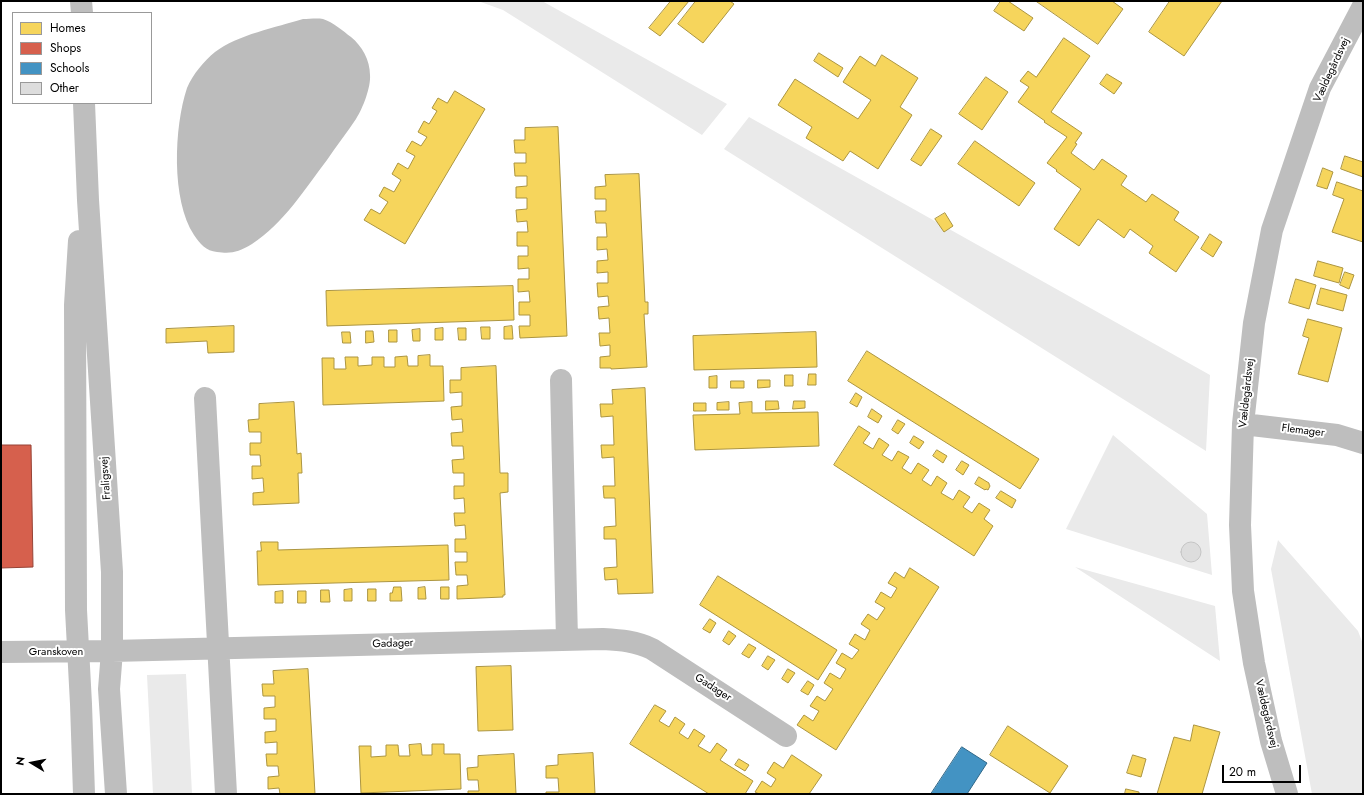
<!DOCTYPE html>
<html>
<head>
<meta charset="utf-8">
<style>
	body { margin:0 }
	#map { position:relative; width:1364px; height:795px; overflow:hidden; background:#fff; font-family:Jost,sans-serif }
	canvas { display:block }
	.frame { position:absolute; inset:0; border:2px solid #000; pointer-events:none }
	.legend { position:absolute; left:12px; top:12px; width:140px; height:92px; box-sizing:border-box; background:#fff; border:1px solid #999; margin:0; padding:5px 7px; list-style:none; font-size:12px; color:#000 }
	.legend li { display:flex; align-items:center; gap:8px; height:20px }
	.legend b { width:20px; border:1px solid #999 }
	.north { position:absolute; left:12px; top:743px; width:40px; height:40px; -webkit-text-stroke:3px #fff; paint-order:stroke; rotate:280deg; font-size:11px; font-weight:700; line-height:16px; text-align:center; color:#000 }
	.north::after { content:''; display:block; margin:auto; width:14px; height:18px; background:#000; clip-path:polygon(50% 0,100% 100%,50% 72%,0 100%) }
	.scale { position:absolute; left:1222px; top:765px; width:79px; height:18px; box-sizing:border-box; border:2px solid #000; border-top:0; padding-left:5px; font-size:12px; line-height:14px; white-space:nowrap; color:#000; -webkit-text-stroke:3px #fff; paint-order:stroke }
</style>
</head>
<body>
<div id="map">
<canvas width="1364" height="795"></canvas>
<div class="frame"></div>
<ul class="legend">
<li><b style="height:11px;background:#f6d55c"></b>Homes</li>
<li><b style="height:11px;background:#d6604d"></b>Shops</li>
<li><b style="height:11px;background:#4393c3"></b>Schools</li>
<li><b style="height:11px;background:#ddd"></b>Other</li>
</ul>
<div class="north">N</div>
<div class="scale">20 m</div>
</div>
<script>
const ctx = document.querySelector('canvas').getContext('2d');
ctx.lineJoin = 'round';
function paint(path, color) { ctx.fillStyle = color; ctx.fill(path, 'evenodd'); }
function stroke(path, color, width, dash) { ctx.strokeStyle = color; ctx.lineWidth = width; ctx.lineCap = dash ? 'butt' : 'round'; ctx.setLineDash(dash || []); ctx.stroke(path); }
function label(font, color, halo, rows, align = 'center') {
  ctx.font = font + ' Jost,sans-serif'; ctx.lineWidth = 4; ctx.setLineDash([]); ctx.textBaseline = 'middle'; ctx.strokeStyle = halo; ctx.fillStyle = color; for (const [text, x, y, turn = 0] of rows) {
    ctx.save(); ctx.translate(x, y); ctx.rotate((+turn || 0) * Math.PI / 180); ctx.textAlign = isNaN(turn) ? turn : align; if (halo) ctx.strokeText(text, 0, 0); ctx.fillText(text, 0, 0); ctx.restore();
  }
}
const green = new Path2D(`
	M 478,1 L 542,1 L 727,104 L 702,135 L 503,10 Z
	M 749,117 L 1210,375 L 1206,451 L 724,149 Z
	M 1113,435 L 1207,514 L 1212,575 L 1066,529 Z
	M 1278,540 L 1358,631 L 1363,644 L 1363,794 L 1312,794 L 1271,569 Z
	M 1075,567 L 1215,606 L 1220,661 Z
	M 186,674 L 192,794 L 153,794 L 147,675 Z`);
const water = new Path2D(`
	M 303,19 C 309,19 317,18 323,19 C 333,22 343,31 351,37 C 362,46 370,60 370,75 C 371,87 363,108 356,119 C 347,133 336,146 327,160 C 305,189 283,224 252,244 C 238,252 232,254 217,252 C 206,251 200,244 194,235 C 171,200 174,127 187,88 C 193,74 204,61 215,52 C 237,35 277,27 303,19 Z`);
const homes = new Path2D(`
	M 671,1 L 689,1 L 660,36 L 649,28 Z
	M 696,1 L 730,1 L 734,4 L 703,43 L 678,24 Z
	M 1001,1 L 1008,1 L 1033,18 L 1024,31 L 994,11 Z
	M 1036,1 L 1112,1 L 1123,9 L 1098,44 Z
	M 1170,1 L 1222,1 L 1184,56 L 1149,32 Z
	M 1064,38 L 1090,56 L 1051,112 L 1082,133 L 1075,143 L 1077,144 L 1071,153 L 1094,170 L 1102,159 L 1127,176 L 1121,185 L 1146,202 L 1152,194 L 1179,212 L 1174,220 L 1199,237 L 1176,272 L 1149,253 L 1153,246 L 1130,229 L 1124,238 L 1098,219 L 1079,246 L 1054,229 L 1081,189 L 1056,171 L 1057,170 L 1047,163 L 1067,137 L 1044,122 L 1045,121 L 1018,102 L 1029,87 L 1020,81 L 1028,71 L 1036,77 Z
	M 819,53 L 843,68 L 838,77 L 814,61 Z
	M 882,55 L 918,78 L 900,107 L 912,115 L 878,169 L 850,151 L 843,161 L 806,138 L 812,127 L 778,105 L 795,79 L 858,119 L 871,100 L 843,82 L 860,56 L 875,66 Z
	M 1107,74 L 1122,83 L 1114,94 L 1100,84 Z
	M 986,77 L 1008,92 L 982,130 L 959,114 Z
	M 455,91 L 485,109 L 405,244 L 364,220 L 371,209 L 380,214 L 388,202 L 379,196 L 384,187 L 394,192 L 401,180 L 392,174 L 398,163 L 408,169 L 415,156 L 406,151 L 412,141 L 421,146 L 427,137 L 418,132 L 424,121 L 429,124 L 437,111 L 432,108 L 438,98 L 447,103 Z
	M 558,127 L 567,336 L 520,338 L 519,326 L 530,326 L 530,315 L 519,315 L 519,302 L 530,302 L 529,291 L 518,292 L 518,279 L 529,279 L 529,268 L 518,269 L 518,256 L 528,256 L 528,246 L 517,246 L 517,232 L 528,232 L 527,221 L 517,222 L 516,210 L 527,209 L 527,198 L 516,198 L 516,187 L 527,186 L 527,176 L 515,176 L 514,163 L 526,163 L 526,153 L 515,153 L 514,140 L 525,140 L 525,128 Z
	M 931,129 L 942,136 L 921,166 L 911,160 Z
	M 975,141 L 1035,183 L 1019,206 L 958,164 Z
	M 1345,156 L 1363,162 L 1363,177 L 1341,169 Z
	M 1323,168 L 1333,172 L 1327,189 L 1317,186 Z
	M 639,174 L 645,302 L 648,302 L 648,314 L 644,314 L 647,367 L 611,369 L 611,368 L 600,368 L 600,357 L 610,356 L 610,345 L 600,346 L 599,333 L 610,333 L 609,318 L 599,319 L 598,307 L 609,306 L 608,296 L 598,297 L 597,283 L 608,283 L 608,272 L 597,273 L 597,261 L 608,260 L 607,249 L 597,250 L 597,237 L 607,237 L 606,223 L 596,223 L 595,211 L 606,211 L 606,199 L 595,199 L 595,187 L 606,186 L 605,175 Z
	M 1337,182 L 1363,191 L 1363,242 L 1332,232 L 1344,199 L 1333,195 Z
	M 945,213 L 953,226 L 944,232 L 935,219 Z
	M 1210,234 L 1222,242 L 1213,257 L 1201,249 Z
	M 1318,261 L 1343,268 L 1339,283 L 1314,276 Z
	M 1345,272 L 1354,275 L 1349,289 L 1340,285 Z
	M 1296,279 L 1316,285 L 1309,309 L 1289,303 Z
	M 513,286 L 514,320 L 327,326 L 326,291 Z
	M 1321,288 L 1347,295 L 1343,311 L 1317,304 Z
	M 1308,319 L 1342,328 L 1328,382 L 1298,374 L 1309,338 L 1303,336 Z
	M 234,326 L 234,352 L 208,353 L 207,341 L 166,343 L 166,329 Z
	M 512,326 L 513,339 L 504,339 L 504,327 Z
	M 481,327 L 490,327 L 490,339 L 482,339 Z
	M 443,328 L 443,340 L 435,340 L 435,329 Z
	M 458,328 L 466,328 L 466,340 L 459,340 Z
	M 420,329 L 420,341 L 413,341 L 412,330 Z
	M 389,330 L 397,330 L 397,342 L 389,342 Z
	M 366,331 L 373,331 L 374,342 L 366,343 Z
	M 342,332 L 350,332 L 351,343 L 343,343 Z
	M 816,332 L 817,367 L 694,370 L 693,336 Z
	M 867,351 L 1039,459 L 1020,489 L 848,381 Z
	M 430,355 L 430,366 L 443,366 L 444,401 L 323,405 L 322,358 L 334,358 L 334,369 L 346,369 L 345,357 L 358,357 L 358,366 L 372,365 L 372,357 L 384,357 L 384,367 L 395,367 L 395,357 L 407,356 L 408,366 L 418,366 L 418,356 Z
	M 496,366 L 500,473 L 508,473 L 508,492 L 500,493 L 505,595 L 503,595 L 503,597 L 457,599 L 457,586 L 468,585 L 467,575 L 456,575 L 455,562 L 467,562 L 467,552 L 455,552 L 455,539 L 466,539 L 465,525 L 455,526 L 454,513 L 465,513 L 464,498 L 454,499 L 454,486 L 464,486 L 464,473 L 453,473 L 452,460 L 464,459 L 463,446 L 452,446 L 451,433 L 463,432 L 462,419 L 452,420 L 451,407 L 462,406 L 462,392 L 450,393 L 450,380 L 461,380 L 461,368 Z
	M 809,374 L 816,374 L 816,385 L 808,385 Z
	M 785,375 L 793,375 L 793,386 L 785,386 Z
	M 717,376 L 717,388 L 709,388 L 709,377 Z
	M 758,380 L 770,380 L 770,387 L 758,388 Z
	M 731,381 L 744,381 L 744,388 L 731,388 Z
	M 645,388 L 653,593 L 618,594 L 617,579 L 605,580 L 604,568 L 617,567 L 616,539 L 604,539 L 604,527 L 616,526 L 615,498 L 604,498 L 603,486 L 615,486 L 614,457 L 602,458 L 601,445 L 614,445 L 613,416 L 601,417 L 600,404 L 613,404 L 612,390 Z
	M 856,393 L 862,397 L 857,407 L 850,403 Z
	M 766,401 L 778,401 L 779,409 L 766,410 Z
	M 794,401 L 805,401 L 805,408 L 793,409 Z
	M 294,402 L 297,454 L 301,453 L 302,473 L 298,473 L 299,503 L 253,505 L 253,493 L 264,492 L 263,478 L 252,479 L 252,466 L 261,466 L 260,455 L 250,455 L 250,443 L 261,443 L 261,432 L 249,432 L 248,420 L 259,419 L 259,404 Z
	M 729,402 L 729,410 L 717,410 L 717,403 Z
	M 752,402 L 752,413 L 818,412 L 819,446 L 695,450 L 693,415 L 740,414 L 739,403 Z
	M 694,403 L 706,403 L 706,411 L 694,411 Z
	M 872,409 L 882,416 L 878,423 L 868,417 Z
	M 898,420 L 905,424 L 898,434 L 892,430 Z
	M 859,426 L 870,433 L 863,443 L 873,449 L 879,438 L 889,445 L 882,455 L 892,461 L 898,451 L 909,457 L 902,468 L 911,474 L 918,463 L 929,470 L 922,480 L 931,486 L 937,476 L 947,483 L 941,493 L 953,500 L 959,490 L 970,497 L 963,507 L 972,513 L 979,503 L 990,510 L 984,519 L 993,526 L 974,556 L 834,465 Z
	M 914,436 L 924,442 L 919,449 L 910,443 Z
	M 937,450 L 947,456 L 943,463 L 933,456 Z
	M 962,461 L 969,465 L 963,475 L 956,470 Z
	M 979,477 L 989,483 L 989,484 L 990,486 L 988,490 L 986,489 L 985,490 L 975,484 Z
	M 1001,491 L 1016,500 L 1012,508 L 996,498 Z
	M 261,542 L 278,542 L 278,550 L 448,545 L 449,580 L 258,585 L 257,551 L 261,551 Z
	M 910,568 L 939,587 L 836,750 L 797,725 L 804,715 L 813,721 L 819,711 L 810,706 L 817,696 L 825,701 L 833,689 L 824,683 L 830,673 L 840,679 L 846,669 L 836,663 L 842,653 L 852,659 L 859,650 L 849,644 L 855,634 L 865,640 L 870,630 L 861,624 L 868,614 L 877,620 L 885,608 L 875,602 L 881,592 L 891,598 L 897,588 L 888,583 L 895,572 L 904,578 Z
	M 718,576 L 837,650 L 818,680 L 700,605 Z
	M 394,587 L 401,587 L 402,601 L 390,601 L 390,593 L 392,593 Z
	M 425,587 L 426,599 L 418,599 L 418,588 Z
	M 441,587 L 449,587 L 449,599 L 441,599 Z
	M 352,589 L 352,601 L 344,601 L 344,590 Z
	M 368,589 L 376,589 L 376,601 L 368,601 Z
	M 321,590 L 329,590 L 330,602 L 321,602 Z
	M 283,591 L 283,603 L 275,603 L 275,592 Z
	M 298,591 L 306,591 L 306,603 L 298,603 Z
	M 710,619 L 716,623 L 710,633 L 703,629 Z
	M 729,631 L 736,636 L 729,645 L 723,641 Z
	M 749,644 L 756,648 L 749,658 L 742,654 Z
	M 768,656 L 775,660 L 768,670 L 762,666 Z
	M 511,666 L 513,730 L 478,731 L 476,667 Z
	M 308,669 L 315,794 L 280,794 L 279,788 L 268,789 L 268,777 L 279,776 L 278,766 L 267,766 L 266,754 L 277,754 L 277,742 L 265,743 L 265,732 L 276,731 L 276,719 L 264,719 L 264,708 L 275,707 L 275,696 L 263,696 L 262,684 L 274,684 L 273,671 Z
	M 788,669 L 795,673 L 788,683 L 782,679 Z
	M 808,681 L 814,685 L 808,695 L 801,691 Z
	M 655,705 L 666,711 L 659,721 L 669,727 L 675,717 L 685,724 L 679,733 L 688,739 L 694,729 L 705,736 L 698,746 L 710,753 L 717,743 L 727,750 L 720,760 L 753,781 L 745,794 L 709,794 L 630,744 Z
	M 1194,725 L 1220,732 L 1202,794 L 1157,794 L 1174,737 L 1190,741 Z
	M 1008,726 L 1068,766 L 1050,793 L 990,755 Z
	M 421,744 L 422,755 L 432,755 L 432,744 L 444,744 L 444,754 L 460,754 L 461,789 L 361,793 L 359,746 L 371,746 L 371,757 L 386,756 L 386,745 L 398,745 L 399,756 L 410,756 L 409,745 Z
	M 593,753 L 595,794 L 546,794 L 546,792 L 559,792 L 558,778 L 546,778 L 546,766 L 558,765 L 558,755 Z
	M 514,754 L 516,794 L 468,794 L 468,791 L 479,791 L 478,780 L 468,780 L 467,768 L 478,767 L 478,756 Z
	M 792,755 L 822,775 L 809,794 L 759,794 L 755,792 L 762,781 L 771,787 L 776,779 L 767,773 L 774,762 L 783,768 Z
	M 1133,755 L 1146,759 L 1141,777 L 1127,773 Z
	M 739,759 L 749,765 L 745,771 L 735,765 Z
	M 1126,789 L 1139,792 L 1139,794 L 1125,794 Z`);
const shops = new Path2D(`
	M 1,445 L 31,445 L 33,567 L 1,568 Z`);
const schools = new Path2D(`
	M 962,747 L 987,763 L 967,794 L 931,794 Z`);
const building = new Path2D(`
	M1181 552a10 10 0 1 1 20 0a10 10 0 1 1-20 0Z`);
const minor = new Path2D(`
	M 81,1 L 82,13
	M 84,103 L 88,200 L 112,572 L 112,651 L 109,689 L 116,794
	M 79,241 L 75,305 L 76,610 L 81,704 L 84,794
	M 561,380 L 567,640
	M 205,398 L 226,794
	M 1243,424 L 1337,435 L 1363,443
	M 1,652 L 112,651 L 603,639 C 620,640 636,641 652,649 L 786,736
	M 1287,794 L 1271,741 L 1254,663 L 1243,591 L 1240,525 L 1243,424 L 1254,323 L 1272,230 L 1320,88 L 1363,6`);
const streetNames = [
	["Vældegårdsvej",1332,70,-65],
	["Vældegårdsvej",1247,393,-84],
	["Flemager",1303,431,7],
	["Fraligsvej",106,478,-94],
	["Gadager",393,644,-2],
	["Granskoven",56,652],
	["Gadager",713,688,33],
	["Vældegårdsvej",1266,714,77]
];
paint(green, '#eaeaea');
paint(water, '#bcbcbc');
paint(homes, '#f6d55c');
stroke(homes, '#ac9540', 1);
paint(shops, '#d6604d');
stroke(shops, '#964336', 1);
paint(schools, '#4393c3');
stroke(schools, '#2f6788', 1);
paint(building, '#ddd');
stroke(building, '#c5c5c5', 1);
stroke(minor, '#bebebe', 22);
label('11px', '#000', '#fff', streetNames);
</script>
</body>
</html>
